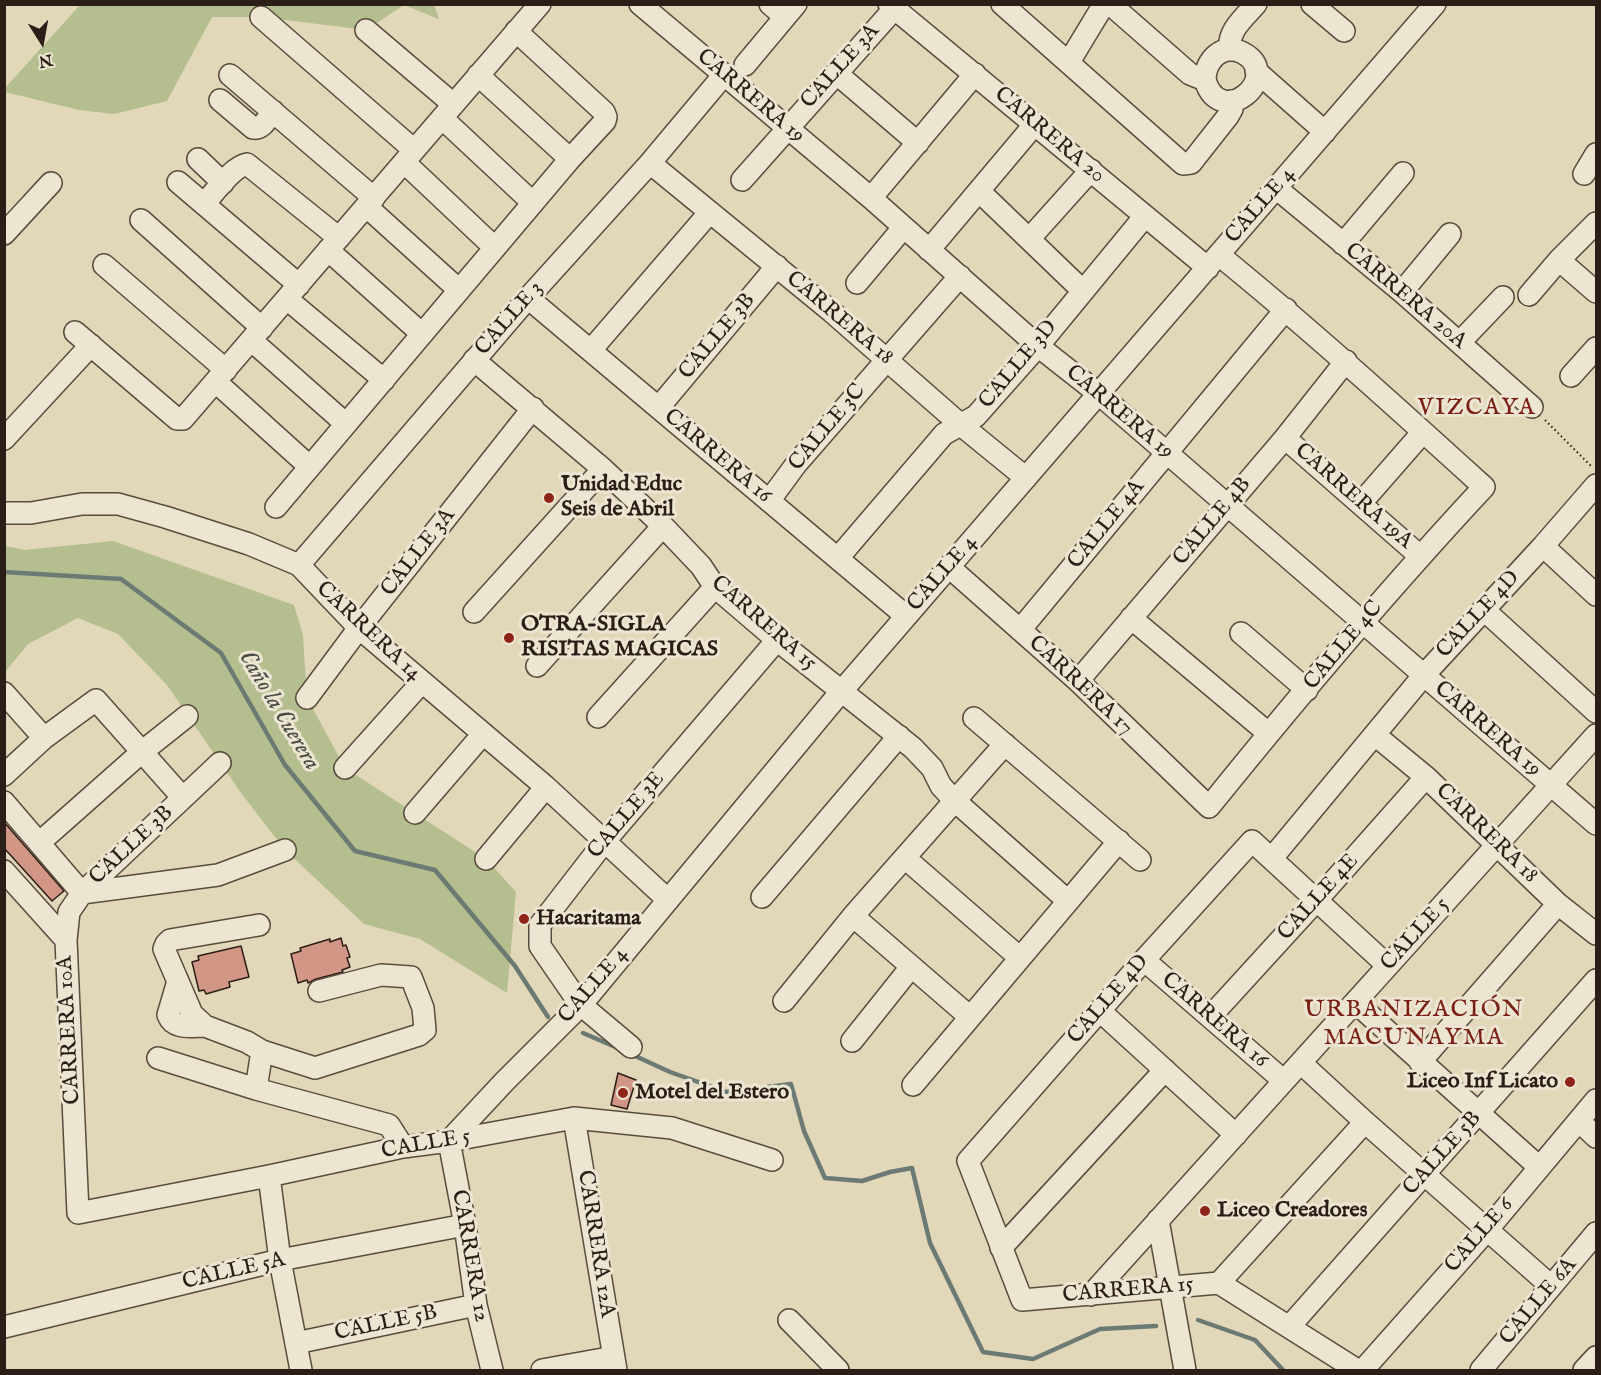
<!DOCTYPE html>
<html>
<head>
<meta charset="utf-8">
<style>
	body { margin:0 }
	#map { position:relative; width:1601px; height:1375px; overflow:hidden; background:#e2d7b9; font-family:"IM FELL English",serif }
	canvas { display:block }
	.frame { position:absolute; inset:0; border:6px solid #2b1e16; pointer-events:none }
	.north { position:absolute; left:12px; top:12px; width:60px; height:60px; -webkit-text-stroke:4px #ece5d2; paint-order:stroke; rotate:169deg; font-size:16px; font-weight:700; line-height:24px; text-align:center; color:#2b1e16 }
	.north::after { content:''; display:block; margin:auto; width:21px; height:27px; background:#2b1e16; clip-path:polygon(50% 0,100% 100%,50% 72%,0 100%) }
</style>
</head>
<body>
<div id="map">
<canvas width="1601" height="1375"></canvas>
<div class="frame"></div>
<div class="north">N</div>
</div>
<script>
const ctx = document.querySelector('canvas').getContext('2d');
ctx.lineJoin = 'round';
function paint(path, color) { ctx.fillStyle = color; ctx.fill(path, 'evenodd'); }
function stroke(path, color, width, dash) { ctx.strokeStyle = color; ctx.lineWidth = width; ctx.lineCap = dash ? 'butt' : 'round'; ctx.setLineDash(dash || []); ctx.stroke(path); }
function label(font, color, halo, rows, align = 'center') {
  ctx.font = font + ' "IM FELL English",serif'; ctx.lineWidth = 6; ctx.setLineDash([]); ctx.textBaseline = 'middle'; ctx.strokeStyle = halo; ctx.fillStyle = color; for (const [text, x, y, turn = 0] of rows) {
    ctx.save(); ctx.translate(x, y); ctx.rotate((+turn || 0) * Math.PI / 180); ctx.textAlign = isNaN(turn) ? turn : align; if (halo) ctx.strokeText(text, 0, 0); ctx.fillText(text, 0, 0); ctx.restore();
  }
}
const green = new Path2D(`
	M 434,4 L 439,19 L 404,5 L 366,30 L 262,17 L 212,17 L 167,101 L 114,114 L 79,110 L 5,92 L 5,88 L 80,5 Z
	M 113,541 L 294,605 L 303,635 L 307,698 L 345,768 L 486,859 L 516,892 L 507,993 L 420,939 L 364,924 L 285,850 L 241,793 L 167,685 L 118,634 L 78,618 L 28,644 L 5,672 L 5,546 L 25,550 Z`);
const stream = new Path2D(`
	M 4,572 L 121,579 L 221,653 L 285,765 L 355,851 L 435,870 L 515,966 L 548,1017
	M 583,1033 L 620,1049
	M 631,1054 L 670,1072 L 727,1092 L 791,1084 L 804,1131 L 825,1178 L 862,1181 L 890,1172 L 912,1168 L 930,1243 L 983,1352 L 1033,1359 L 1100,1329 L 1156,1326
	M 1198,1320 L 1255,1340 L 1283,1370`);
const building = new Path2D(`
	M 4,822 L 64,891 L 52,901 L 4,848 Z
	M 341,938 L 343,946 L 346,945 L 350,957 L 347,958 L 350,967 L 342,970 L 343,972 L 316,979 L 308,983 L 307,980 L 298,983 L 291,954 L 301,951 L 300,948 L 330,939 L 330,942 Z
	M 241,946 L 249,977 L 229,982 L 230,987 L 206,994 L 204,990 L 199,991 L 192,962 L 199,960 L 198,956 Z
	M 618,1073 L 636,1080 L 627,1109 L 611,1105 Z`);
const path = new Path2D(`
	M 1545,420 L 1592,467`);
const minor = new Path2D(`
	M 640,4 L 871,198 L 1038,346 L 1099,394 L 1596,824
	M 770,4 L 785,17
	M 889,4 L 1208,268
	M 1002,4 L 1183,164 L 1191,163 L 1228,116 L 1232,109 L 1231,101
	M 1110,4 L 1190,74 L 1205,80 C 1221,132 1285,76 1243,53 C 1223,42 1205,60 1205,80
	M 1312,4 L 1344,31
	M 261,17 L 414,150
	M 366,30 L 453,104
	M 1230,50 C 1227,31 1244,18 1256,4
	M 1069,62 L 1104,4
	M 745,65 L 796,4
	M 1256,71 L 1325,132
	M 836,73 L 918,143
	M 230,75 L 374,198
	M 478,75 L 570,159
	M 220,100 L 253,128 C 263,130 268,117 273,111
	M 442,118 L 533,203
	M 198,159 L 223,183
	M 404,162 L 495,248
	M 650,163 L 832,312 L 961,425 L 1026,478
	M 1584,174 L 1596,154
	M 742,180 L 894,9
	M 178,182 L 299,285
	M 1276,188 L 1402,292 L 1532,407
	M 980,192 L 1082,290
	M 871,198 L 975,74
	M 205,203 C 215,192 232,167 247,164 L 339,238
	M 366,206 L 459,290
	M 141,220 L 262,328
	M 4,234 L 51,183
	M 1030,238 L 1091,170
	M 1343,244 L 1403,173
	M 328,250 L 422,334
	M 929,250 L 1035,124
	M 1559,260 L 1596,292
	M 104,265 L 226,370
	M 857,283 L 903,228
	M 1402,292 L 1450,234
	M 1529,295 L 1559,260 L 1596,223
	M 528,298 L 906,616
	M 287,299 L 384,380
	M 75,332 L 177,419 L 183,419 L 540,4
	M 251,340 L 346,424
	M 1460,342 L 1503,297
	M 591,350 L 710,212
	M 474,360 L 603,469 L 663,526 L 701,566 L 715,587 L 777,640 L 913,748 L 932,768 L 941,786 L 954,800 L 1068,901
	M 1571,376 L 1596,348
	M 216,382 L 310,467
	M 659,407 L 777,266
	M 1285,438 L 1420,556
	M 4,439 L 91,345
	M 769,501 L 797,463 L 960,276
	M 1361,503 L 1423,432
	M 276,507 L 570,159 L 605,121 L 606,117 L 604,112 L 516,31
	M 4,513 L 31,513 L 82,504 L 118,504 L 165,517 L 249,544 L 299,565 L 359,628 L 546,787 L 667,899
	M 1543,546 L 1596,595
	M 838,558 L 944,434 L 976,416 L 1038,346 L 1145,216
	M 299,565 L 528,298 L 650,163 L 723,76
	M 949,567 L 1078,681 L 1209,807 C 1297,698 1388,590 1484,487 C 1397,408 1310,329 1219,255
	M 1483,609 L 1596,712
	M 474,612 L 603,469
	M 1131,618 L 1268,733
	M 1020,630 L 1286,309
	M 1241,633 L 1307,690
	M 537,666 L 663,526
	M 1078,681 L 1285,438 L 1346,361
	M 4,693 L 44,738
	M 307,698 L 359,628 L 533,408
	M 598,717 L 715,587
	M 974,718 L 1140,860
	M 1375,735 L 1426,777 L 1558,904 L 1596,934
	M 220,763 L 82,893 L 69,912 L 66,940 L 78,1213 L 269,1176 L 403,1147 L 449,1141 L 574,1118 L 672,1128 L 772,1160
	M 345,768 L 422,682
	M 4,775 L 44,738 L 96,700 L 183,798
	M 4,802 L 82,893 L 218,875 L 285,850
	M 415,813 L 483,734
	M 39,843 L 143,751 L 187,716
	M 905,858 L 1020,958
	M 1272,858 L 1424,675 L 1543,546 L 1596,485
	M 486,859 L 546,787
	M 4,871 L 66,940
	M 762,897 L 899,736
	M 853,916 L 970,1017
	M 259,925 L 170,940 L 166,944 L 164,949 L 192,1014 L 205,1026 L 247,1042 L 262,1051 L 315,1068 L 419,1035 L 425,1030 L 423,1008 L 411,977 L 381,975 L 319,991
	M 1144,960 L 1284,1081
	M 178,981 L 168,1015 C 174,1030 191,1026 205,1026
	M 784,1001 L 853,916 L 1005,744
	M 1356,1003 L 1539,1167
	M 1100,1011 L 1236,1135
	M 1210,1017 L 1316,901 L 1426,777
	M 852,1041 L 911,967
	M 631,1047 L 581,1005 L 573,994 L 540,946 L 540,925 L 605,841 L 777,640
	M 262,1051 L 256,1089 L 389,1125 L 403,1147
	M 158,1058 L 256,1089
	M 1420,1062 L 1558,904
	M 1301,1063 L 1365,1122 L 1551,1286
	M 913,1085 L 1119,841
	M 574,1118 L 616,1370
	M 1579,1121 L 1596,1137
	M 269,1176 L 280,1260 L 301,1370
	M 1158,1220 L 1185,1370
	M 1001,1248 L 1165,1070
	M 1219,1283 L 1365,1122
	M 1091,1295 L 1596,735
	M 789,1320 L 838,1370
	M 4,1327 L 280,1260 L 465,1225
	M 1289,1327 L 1596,980
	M 296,1343 L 476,1305
	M 492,1370 L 476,1305 L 465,1225 L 449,1141 L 505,1081 L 581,1005 L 834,700 L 1435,4
	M 542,1370 L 614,1357
	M 1357,1370 L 1219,1283 L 1022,1300 L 968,1161 L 1144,960 L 1252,841 L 1388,966
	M 1363,1370 L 1488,1229 L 1596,1100
	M 1481,1370 L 1596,1233
	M 1584,1370 L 1596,1357`);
const markers = [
	[549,498,6,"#8f2418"],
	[509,638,6,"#8f2418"],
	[524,919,6,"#8f2418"],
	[1570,1082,6,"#8f2418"],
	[623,1093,6,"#8f2418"],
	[1205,1211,6,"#8f2418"]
];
const streetNames = [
	["CALLE 3A",841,67,-48],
	["CARRERA 19",750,97,40],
	["CARRERA 20",1049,136,40],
	["CALLE 4",1261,206,-49],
	["CARRERA 20A",1405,297,40],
	["CALLE 3",510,319,-49],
	["CARRERA 18",839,319,40],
	["CALLE 3B",718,337,-50],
	["CALLE 3D",1019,365,-50],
	["CARRERA 19",1119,413,40],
	["CALLE 3C",828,428,-50],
	["CARRERA 16",717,457,40],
	["CARRERA 19A",1353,497,41],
	["CALLE 4B",1213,522,-50],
	["CALLE 4A",1107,525,-51],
	["CALLE 3A",419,553,-52],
	["CALLE 4",943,574,-49],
	["CALLE 4D",1479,615,-47],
	["CARRERA 15",763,624,41],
	["CARRERA 14",368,632,43],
	["CALLE 4C",1344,646,-50],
	["CARRERA 17",1080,686,43],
	["CARRERA 19",1487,730,41],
	["CALLE 3E",627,816,-50],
	["CARRERA 18",1486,834,44],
	["CALLE 3B",132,846,-43],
	["CALLE 4E",1319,898,-48],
	["CALLE 5",1416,935,-48],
	["CALLE 4",594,986,-49],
	["CALLE 4D",1109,1000,-49],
	["CARRERA 16",1214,1021,41],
	["CARRERA 10A",70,1030,-93],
	["CALLE 5",426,1145,-10],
	["CALLE 5B",1443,1154,-48],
	["CALLE 6",1480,1236,-49],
	["CARRERA 12A",595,1244,81],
	["CARRERA 12",469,1256,80],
	["CALLE 5A",234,1272,-13],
	["CARRERA 15",1128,1291,-5],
	["CALLE 6A",1539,1302,-50],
	["CALLE 5B",386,1324,-12]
];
const poiNames = [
	["Unidad Educ",561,485],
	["Seis de Abril",561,510],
	["OTRA-SIGLA",521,625],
	["RISITAS MAGICAS",521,650],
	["Hacaritama",536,919],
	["Liceo Inf Licato",1558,1082,"right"],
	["Motel del Estero",635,1093],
	["Liceo Creadores",1217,1211]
];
const neighbourhoodNames = [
	["VIZCAYA",1477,409],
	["URBANIZACIÓN",1414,1011],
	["MACUNAYMA",1414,1039]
];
const waterNames = [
	["Caño la Cuerera",278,711,59]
];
paint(green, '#b4be8f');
stroke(stream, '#6b7b74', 4.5);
paint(building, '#d29686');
stroke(building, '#2b1e16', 1.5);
stroke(minor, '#594c3f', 24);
stroke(path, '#2b1e16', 2, [1.5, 3]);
stroke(minor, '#ece5d2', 21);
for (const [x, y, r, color] of markers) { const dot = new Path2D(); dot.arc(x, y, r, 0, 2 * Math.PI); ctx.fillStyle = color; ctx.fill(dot); stroke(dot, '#ece5d2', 2); }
label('22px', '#2b1e16', '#ece5d2', streetNames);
label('bold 22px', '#2b1e16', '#ece5d2', poiNames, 'left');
ctx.letterSpacing = '1.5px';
label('24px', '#7a1f14', '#ece5d2', neighbourhoodNames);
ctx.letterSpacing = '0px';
label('italic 24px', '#4b4c45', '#ece5d2', waterNames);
</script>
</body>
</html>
